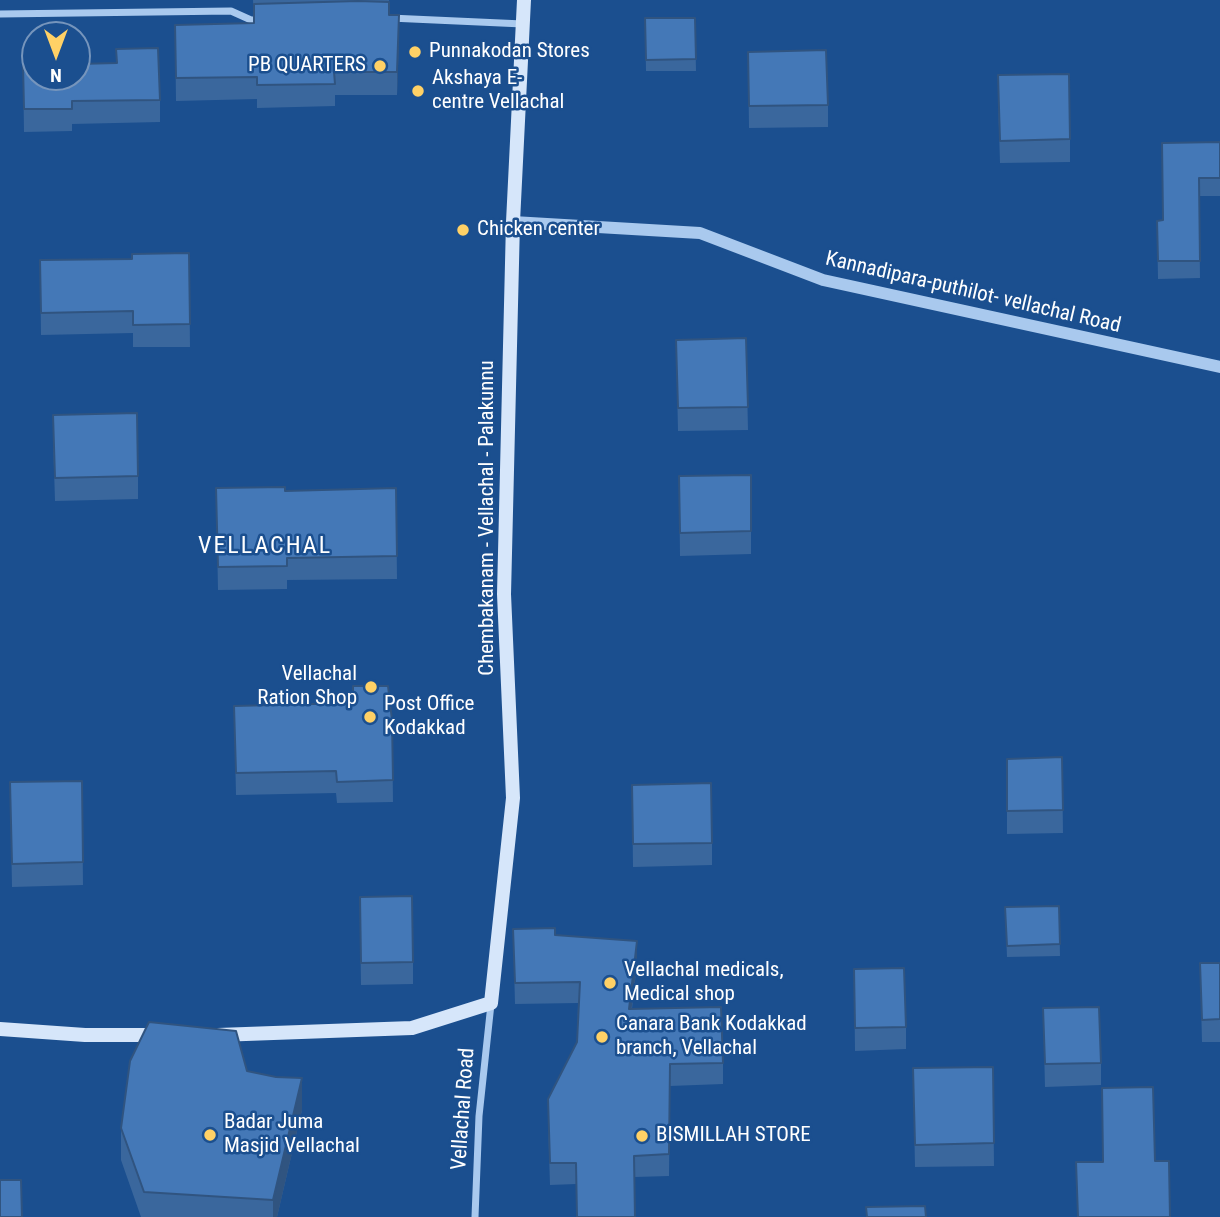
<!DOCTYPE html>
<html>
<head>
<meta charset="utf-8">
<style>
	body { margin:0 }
	#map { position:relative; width:1220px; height:1217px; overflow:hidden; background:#1b4f8f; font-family:"Roboto Condensed",sans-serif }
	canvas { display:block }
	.north { position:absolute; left:21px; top:21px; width:70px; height:70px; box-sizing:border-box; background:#1b4f8f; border:2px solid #7695bc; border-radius:50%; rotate:180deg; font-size:19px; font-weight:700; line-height:28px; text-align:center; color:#fff }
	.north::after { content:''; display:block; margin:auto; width:24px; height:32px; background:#ffd166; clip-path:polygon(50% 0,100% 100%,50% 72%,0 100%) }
</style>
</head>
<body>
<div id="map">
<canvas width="1220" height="1217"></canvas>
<div class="north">N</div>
</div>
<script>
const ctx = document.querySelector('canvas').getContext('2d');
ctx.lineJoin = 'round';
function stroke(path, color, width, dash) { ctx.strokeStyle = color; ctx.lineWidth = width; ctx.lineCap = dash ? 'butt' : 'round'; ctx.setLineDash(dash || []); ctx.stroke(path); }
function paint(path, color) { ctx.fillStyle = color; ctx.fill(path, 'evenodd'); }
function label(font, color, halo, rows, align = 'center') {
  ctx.font = font + ' "Roboto Condensed",sans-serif'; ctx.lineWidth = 5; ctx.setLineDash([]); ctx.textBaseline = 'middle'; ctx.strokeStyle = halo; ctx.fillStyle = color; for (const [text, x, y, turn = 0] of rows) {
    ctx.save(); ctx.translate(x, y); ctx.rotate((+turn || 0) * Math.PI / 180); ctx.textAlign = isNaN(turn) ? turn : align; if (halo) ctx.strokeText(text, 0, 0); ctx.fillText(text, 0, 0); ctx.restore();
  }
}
const minor = new Path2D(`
	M 0,14 L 231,11 L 251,20 L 263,20
	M 390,18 L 523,24
	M 475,1217 L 479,1116 L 491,1004`);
const tertiary = new Path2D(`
	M 513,222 L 700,233 L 823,280 L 1220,367`);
const secondary = new Path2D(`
	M 0,1029 L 85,1035 L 159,1035
	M 218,1035 L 412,1028 L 491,1003 L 513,798 L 504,594 L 513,222 L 524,0`);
const wall = new Path2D(`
	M 253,0 L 389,0 L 389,15 L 399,38 L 397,95 L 335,95 L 335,106 L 257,108 L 257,99 L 176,101 L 175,25 L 254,23 Z
	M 645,18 L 695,18 L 696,71 L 646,71 Z
	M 748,52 L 828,105 L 828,127 L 749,128 Z
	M 23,65 L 160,100 L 160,122 L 72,124 L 72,131 L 24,132 Z
	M 998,98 L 1070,139 L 1070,162 L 1000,163 Z
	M 1220,142 L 1220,196 L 1199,196 L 1200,278 L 1158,279 L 1157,221 L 1163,220 Z
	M 189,253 L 190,347 L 133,347 L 133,333 L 41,335 L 40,260 L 132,259 Z
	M 746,338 L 748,430 L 678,431 L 676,340 Z
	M 53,437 L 138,476 L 138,499 L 55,501 Z
	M 751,475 L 751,554 L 680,556 L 679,476 Z
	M 216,488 L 285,491 L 396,488 L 397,579 L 287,580 L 287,589 L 218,590 Z
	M 234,706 L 392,720 L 393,802 L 337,803 L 336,793 L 236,795 Z
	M 1062,757 L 1063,833 L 1007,834 L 1007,759 Z
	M 82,781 L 83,885 L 12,887 L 10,782 Z
	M 632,785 L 712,843 L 712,865 L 633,867 Z
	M 1059,906 L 1060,956 L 1007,957 L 1005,907 Z
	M 360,920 L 413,962 L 413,984 L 361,985 Z
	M 513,929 L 555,935 L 637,962 L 632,1009 L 723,1063 L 723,1084 L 670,1086 L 669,1176 L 635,1177 L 635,1217 L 577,1217 L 576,1184 L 550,1185 L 548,1121 L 577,1042 L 578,1003 L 515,1004 Z
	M 1200,963 L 1220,963 L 1220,1042 L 1202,1042 Z
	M 854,969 L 906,1027 L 906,1049 L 855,1051 Z
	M 1043,1008 L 1101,1063 L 1101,1085 L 1045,1087 Z
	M 993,1067 L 994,1166 L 915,1167 L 913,1068 Z
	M 247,1071 L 302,1110 L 277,1217 L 141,1217 L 121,1160 L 121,1128 Z`);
const shadedWall = new Path2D(`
	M 399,15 L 399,38 L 397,95 L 397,72 Z
	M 637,941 L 637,962 L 629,1031 L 629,1009 Z
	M 302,1078 L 302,1110 L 277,1217 L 273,1217 L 273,1200 Z`);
const building = new Path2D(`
	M 358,1 L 389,2 L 389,15 L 399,15 L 397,72 L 334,72 L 335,84 L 257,85 L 257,77 L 176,78 L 175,25 L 254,23 L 254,4 Z
	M 645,18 L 695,18 L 696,59 L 646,60 Z
	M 158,48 L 160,100 L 72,101 L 72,109 L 24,109 L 23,65 L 35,64 L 35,77 L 77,77 L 77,64 L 117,63 L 116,49 Z
	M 826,50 L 828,105 L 749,106 L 748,52 Z
	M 1069,74 L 1070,139 L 1000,141 L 998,75 Z
	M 1220,142 L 1220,178 L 1199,178 L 1200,261 L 1158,261 L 1157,221 L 1163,220 L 1162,143 Z
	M 189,253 L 190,324 L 133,325 L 133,311 L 41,313 L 40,260 L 132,259 L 132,254 Z
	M 746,338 L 748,407 L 678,408 L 676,340 Z
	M 137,413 L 138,476 L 55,478 L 53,415 Z
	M 751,475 L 751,531 L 680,533 L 679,476 Z
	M 285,487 L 285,491 L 396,488 L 397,556 L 287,558 L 287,566 L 218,567 L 216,488 Z
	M 353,686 L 388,686 L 392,720 L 393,780 L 337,782 L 336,771 L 236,773 L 234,706 L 353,703 Z
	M 1062,757 L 1063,810 L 1007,811 L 1007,759 Z
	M 82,781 L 83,862 L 12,864 L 10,782 Z
	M 711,783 L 712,843 L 633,844 L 632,785 Z
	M 412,896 L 413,962 L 361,963 L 360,897 Z
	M 1059,906 L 1060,944 L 1007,946 L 1005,907 Z
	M 555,928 L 555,935 L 637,941 L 629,1009 L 721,1007 L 723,1063 L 670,1064 L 669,1154 L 634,1156 L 635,1217 L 577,1217 L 576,1163 L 550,1163 L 548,1099 L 577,1042 L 580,982 L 515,983 L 513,929 Z
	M 1200,963 L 1220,963 L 1220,1019 L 1202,1020 Z
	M 904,968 L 906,1027 L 855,1028 L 854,969 Z
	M 1099,1007 L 1101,1063 L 1045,1064 L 1043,1008 Z
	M 149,1022 L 236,1031 L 247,1071 L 276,1077 L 302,1078 L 273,1200 L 144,1192 L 121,1128 L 130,1061 Z
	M 993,1067 L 994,1143 L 915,1145 L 913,1068 Z
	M 1153,1087 L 1155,1161 L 1169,1161 L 1170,1217 L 1078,1217 L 1076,1162 L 1103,1162 L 1102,1088 Z
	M 0,1180 L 21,1180 L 22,1217 L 0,1217 Z
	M 925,1206 L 926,1217 L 867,1217 L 866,1207 Z`);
const markers = [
	[415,52,7,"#ffd166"],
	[380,66,7,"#ffd166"],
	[418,91,7,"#ffd166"],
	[463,230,7,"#ffd166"],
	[371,687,7,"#ffd166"],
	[370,717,7,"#ffd166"],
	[610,983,7,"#ffd166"],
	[602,1037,7,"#ffd166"],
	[210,1135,7,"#ffd166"],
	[642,1136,7,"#ffd166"]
];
const poiNames = [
	["Punnakodan Stores",429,52],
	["PB QUARTERS",366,66,"right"],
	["Akshaya E-",432,79],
	["centre Vellachal",432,103],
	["Chicken center",477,230],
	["Vellachal",357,675,"right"],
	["Ration Shop",357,699,"right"],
	["Post Office",384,705],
	["Kodakkad",384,729],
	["Vellachal medicals,",624,971],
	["Medical shop",624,995],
	["Canara Bank Kodakkad",616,1025],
	["branch, Vellachal",616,1049],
	["Badar Juma",224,1123],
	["Masjid Vellachal",224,1147],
	["BISMILLAH STORE",656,1136]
];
const streetNames = [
	["Kannadipara-puthilot- vellachal Road",973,293,13],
	["Chembakanam - Vellachal - Palakunnu",488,518,-90],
	["Vellachal Road",464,1109,-86]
];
const quarterNames = [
	["VELLACHAL",265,547]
];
stroke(minor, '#a9c9ee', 7);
stroke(tertiary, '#a9c9ee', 12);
stroke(secondary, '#d6e6fa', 14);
paint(wall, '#3a679d');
paint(shadedWall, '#305480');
paint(building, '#4478b7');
stroke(building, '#305480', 2);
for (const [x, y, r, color] of markers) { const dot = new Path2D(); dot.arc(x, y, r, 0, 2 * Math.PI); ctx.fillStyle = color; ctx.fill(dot); stroke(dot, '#1b4f8f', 2.5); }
label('21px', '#fff', '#1b4f8f', poiNames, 'left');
label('21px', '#fff', '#1b4f8f', streetNames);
ctx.letterSpacing = '2px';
label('24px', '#fff', '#1b4f8f', quarterNames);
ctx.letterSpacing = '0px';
</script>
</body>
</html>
